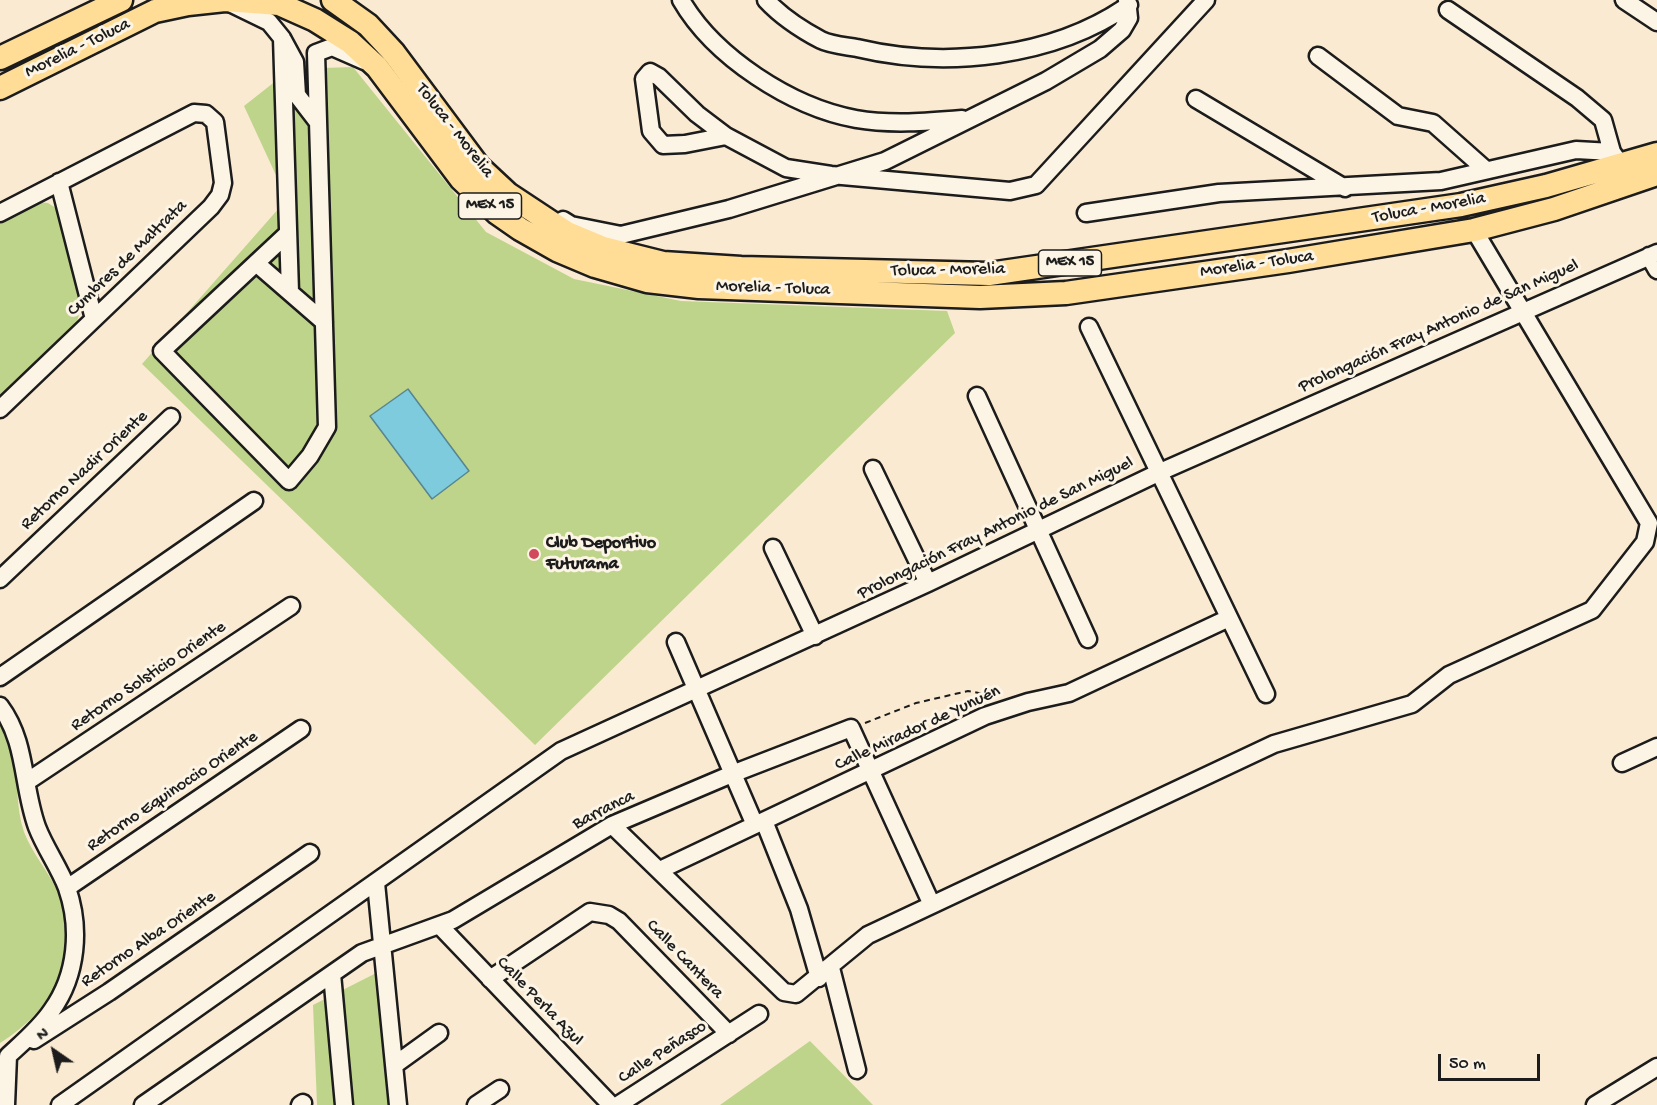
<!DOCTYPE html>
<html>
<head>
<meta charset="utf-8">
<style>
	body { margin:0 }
	#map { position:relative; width:1657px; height:1105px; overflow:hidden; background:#faead2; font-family:"Gochi Hand",sans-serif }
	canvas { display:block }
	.north { position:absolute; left:24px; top:1021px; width:60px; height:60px; -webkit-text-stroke:4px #fcf5e5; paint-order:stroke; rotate:326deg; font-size:16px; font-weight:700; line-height:24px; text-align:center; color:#1c1c1c }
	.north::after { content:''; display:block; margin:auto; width:21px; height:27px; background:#1c1c1c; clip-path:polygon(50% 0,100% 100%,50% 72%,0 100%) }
	.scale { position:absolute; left:1438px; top:1054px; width:102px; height:27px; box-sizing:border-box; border:3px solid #1c1c1c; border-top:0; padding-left:8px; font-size:18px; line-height:21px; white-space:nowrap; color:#1c1c1c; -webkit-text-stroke:4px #fcf5e5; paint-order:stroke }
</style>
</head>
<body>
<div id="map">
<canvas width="1657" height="1105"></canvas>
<div class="north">N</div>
<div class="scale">50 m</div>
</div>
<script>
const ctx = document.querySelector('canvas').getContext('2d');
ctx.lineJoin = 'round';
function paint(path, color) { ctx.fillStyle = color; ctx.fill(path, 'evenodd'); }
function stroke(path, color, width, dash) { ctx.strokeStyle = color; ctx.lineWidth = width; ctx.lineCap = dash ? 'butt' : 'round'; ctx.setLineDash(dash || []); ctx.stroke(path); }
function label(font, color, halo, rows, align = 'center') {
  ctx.font = font + ' "Gochi Hand",sans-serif'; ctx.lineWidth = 6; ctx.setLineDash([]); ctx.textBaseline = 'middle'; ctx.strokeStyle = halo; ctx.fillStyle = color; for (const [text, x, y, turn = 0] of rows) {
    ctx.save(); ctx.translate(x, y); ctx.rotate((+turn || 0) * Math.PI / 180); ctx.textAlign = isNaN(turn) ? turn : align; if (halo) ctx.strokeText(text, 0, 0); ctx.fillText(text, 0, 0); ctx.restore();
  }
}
const green = new Path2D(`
	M 353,67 L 486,232 L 574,279 L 681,301 L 947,311 L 955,333 L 535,745 L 142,364 L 287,199 L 244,106 L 291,69 Z
	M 36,202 L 48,203 L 56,208 L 81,307 L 77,322 L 0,398 L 0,221 Z
	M 0,716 C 5,730 13,745 15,759 C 18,784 16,808 24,832 C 32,853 48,871 58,892 C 86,952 53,1011 0,1043 Z
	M 394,964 L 405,1105 L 317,1105 L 313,1005 Z
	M 810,1041 L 873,1105 L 720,1105 Z`);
const water = new Path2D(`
	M 408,389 L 469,471 L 432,499 L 370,416 Z`);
const path = new Path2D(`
	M 865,723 L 916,703 L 968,691 L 995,696`);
const minor = new Path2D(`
	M 681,0 C 714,57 791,107 856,119 C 890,125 927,122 962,119
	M 766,0 C 780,15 802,30 821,40 C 831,45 846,46 857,48 C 945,69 1053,58 1129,5
	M 1624,0 L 1657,22
	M 232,4 L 269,22 L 282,38 L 295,62 L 297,95 L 317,121
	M 1448,10 L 1577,98 L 1603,120 L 1612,152
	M 282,38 L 290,292
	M 1318,56 L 1398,116 L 1433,123 L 1486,170
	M 1196,99 L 1345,188
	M 726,136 L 685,144 L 663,145 L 651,131 L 644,79 L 650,72 L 659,77 L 697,114 L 726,136 L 786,168 L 831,175 L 1010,191 L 1036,185 L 1206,0
	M 59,182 L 94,319
	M 0,213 L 194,113 L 206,114 L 215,122 L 223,183 L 220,195 L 211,207 L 0,409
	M 1086,213 L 1219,193 L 1441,181 L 1576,150 L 1612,152 L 1621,165
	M 563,220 L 571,225 L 621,235 L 729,209 L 885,161 L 1046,81 L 1100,49 L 1122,30 L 1129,18 L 1127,0
	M 286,235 L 162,351 L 289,481 L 310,456 L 327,427 L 316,53 L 332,47 L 364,61
	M 1649,256 L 1657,270
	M 256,263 L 324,322
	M 1089,327 L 1266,694
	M 977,396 L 1088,639
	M 873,469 L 928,583
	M 773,548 L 815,636
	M 0,579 L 171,417
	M 676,642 L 755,825
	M 0,677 L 254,501
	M 0,706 C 27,742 22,786 37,827 C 45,848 59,867 67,888 C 81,928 77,975 52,1010 C 40,1028 23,1042 8,1056 L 6,1105
	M 1622,763 L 1657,747
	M 28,781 L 291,606
	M 764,821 L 799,909 L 819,978
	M 612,825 L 784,992 L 796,994 L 868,935 L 1274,744 L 1412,704 L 1449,675 L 1592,610 L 1645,542 L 1649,523 L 1474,230
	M 660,870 L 985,716 L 1028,702 L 1069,693 L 1229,618
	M 376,883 L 398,1105
	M 67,888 L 301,729
	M 440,926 L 611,1105
	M 831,968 L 857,1070
	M 332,974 L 344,1105
	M 490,979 L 590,912 L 609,915 L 619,921 L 729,1034
	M 34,1040 L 109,992 L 310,853
	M 396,1064 L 439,1033
	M 60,1105 L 561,751 L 928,583 L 1160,472 L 1657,253
	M 143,1105 L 362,953 L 453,920 L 612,825 L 732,774 L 851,728 L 932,905
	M 300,1105 L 303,1103
	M 476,1105 L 500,1089
	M 618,1105 L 759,1014
	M 1595,1105 L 1657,1067`);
const major = new Path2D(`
	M 333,0 L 368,25 L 394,53 L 479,167 L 508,194 L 567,233 L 603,248 L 663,263 L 741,268 L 989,274 L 1461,205 L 1546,186 L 1657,154
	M 0,58 L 121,0
	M 0,88 L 155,11 L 188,4 L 225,0 L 279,4 L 315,20 L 350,42 L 377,67 L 461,179 L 497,213 L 520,229 L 557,250 L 595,266 L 647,281 L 699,287 L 980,297 L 1066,293 L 1288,261 L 1474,230 L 1554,209 L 1657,174`);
const markers = [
	[534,554,6,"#d1495b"]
];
const shields = [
	[490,206,63],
	[1070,263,63]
];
const shieldNames = [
	["MEX 15",490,206],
	["MEX 15",1070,263]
];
const streetNames = [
	["Morelia - Toluca",78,49,-26],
	["Toluca - Morelia",454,131,52],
	["Toluca - Morelia",1429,209,-10],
	["Cumbres de Maltrata",128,259,-44],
	["Morelia - Toluca",1257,265,-8],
	["Toluca - Morelia",948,271,-1],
	["Morelia - Toluca",773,289,2],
	["Prolongación Fray Antonio de San Miguel",1439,327,-24],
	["Retorno Nadir Oriente",85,471,-43],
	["Prolongación Fray Antonio de San Miguel",996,529,-26],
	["Retorno Solsticio Oriente",149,677,-34],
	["Calle Mirador de Yunuén",918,729,-25],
	["Retorno Equinoccio Oriente",173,792,-34],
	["Barranca",604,811,-27],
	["Retorno Alba Oriente",149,940,-34],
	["Calle Cantera",684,960,46],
	["Calle Perla Azul",539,1002,46],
	["Calle Peñasco",663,1053,-33]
];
const poiNames = [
	["Club Deportivo",546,544],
	["Futurama",546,565]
];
paint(green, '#bed48a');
paint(water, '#7ecbdd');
stroke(water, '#578590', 1.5);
stroke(minor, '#1c1c1c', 21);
stroke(major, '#1c1c1c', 27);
stroke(path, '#1c1c1c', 2, [6, 4.5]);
stroke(minor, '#fcf5e5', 16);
stroke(major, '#ffdd96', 22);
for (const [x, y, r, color] of markers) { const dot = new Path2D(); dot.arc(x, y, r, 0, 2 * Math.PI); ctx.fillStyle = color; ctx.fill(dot); stroke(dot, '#fcf5e5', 2); }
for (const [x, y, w] of shields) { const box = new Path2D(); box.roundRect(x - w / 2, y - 13, w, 26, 4.5); ctx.fillStyle = '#fcf5e5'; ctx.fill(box); stroke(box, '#1c1c1c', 1.5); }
label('bold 16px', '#1c1c1c', null, shieldNames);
label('18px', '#1c1c1c', '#fcf5e5', streetNames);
label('bold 18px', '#1c1c1c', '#fcf5e5', poiNames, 'left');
</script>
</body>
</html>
